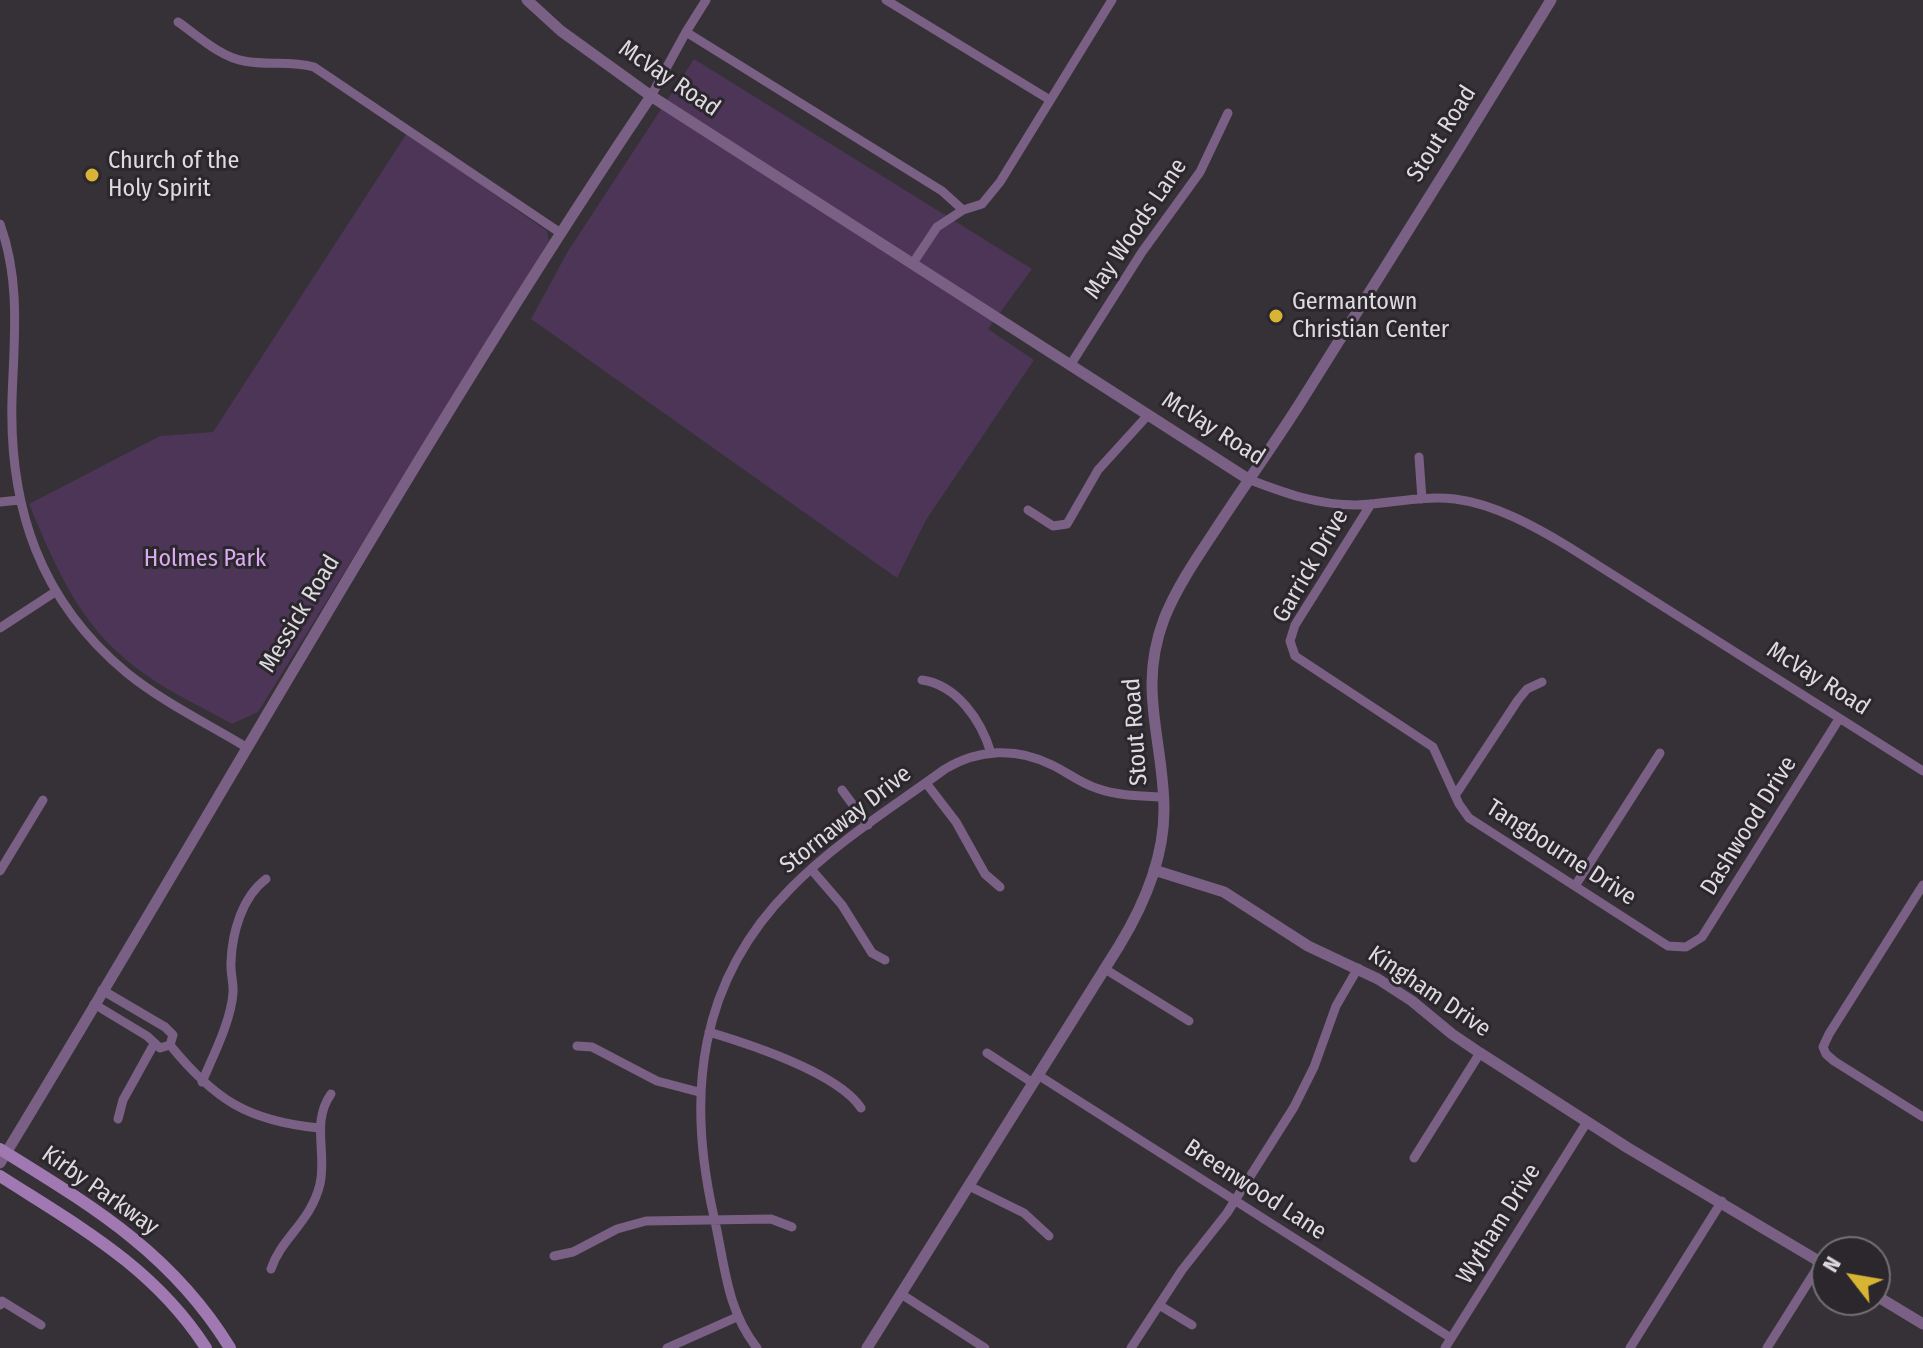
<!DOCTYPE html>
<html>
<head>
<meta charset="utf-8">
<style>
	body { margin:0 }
	#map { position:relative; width:1923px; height:1348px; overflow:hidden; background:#353137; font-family:"Fira Sans Condensed",sans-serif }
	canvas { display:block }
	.north { position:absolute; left:1811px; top:1236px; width:80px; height:80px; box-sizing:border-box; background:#2b272d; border:2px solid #736f75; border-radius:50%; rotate:301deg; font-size:22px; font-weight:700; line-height:32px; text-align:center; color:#dedbe0 }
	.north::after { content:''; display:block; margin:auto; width:28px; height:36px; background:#d7b434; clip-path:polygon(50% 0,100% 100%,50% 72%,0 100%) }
</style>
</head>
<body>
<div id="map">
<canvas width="1923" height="1348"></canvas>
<div class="north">N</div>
</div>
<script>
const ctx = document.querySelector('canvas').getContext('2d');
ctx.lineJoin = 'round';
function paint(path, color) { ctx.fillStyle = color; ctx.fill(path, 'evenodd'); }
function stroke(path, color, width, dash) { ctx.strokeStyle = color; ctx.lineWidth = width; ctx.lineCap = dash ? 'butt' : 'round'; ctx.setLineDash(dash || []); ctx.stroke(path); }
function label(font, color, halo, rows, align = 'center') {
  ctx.font = font + ' "Fira Sans Condensed",sans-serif'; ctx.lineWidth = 6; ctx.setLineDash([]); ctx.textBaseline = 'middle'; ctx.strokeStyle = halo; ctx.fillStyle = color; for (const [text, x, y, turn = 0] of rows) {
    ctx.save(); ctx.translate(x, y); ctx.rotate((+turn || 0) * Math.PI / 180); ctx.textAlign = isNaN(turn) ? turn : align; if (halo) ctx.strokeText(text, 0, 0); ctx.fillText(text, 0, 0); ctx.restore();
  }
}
const green = new Path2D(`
	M 694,59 L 1032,269 L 988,329 L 1034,360 L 926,520 L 897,578 L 531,319 L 568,251 Z
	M 407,133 L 547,231 L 549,241 L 258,712 L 232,724 C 204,708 173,694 146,675 C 82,631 58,573 29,504 L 160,436 L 213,432 Z`);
const minor = new Path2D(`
	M 706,0 L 686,32 L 942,191 L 963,210
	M 886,0 L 1050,100
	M 178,22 C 197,35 220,57 244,61 C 268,66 290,60 314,67 L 559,232
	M 651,96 L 686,32
	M 0,224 C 21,282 14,339 12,399 C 9,508 40,601 127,673 C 163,702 206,723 246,747
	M 913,263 L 937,227 L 963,210 L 982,204 L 1000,182 L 1112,0
	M 1071,364 L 1142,252 L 1200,172 L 1228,113
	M 1419,457 L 1422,499
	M 1248,479 C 1284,493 1318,505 1356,505 C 1389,504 1422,495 1455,499 C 1495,504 1536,527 1569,547 L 1923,771
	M 0,502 L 19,500
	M 1371,504 L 1295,625 L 1290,641 L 1295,656 L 1433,747 L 1459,804 L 1469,818 L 1668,946 L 1686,947 L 1702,937 L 1839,719
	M 1028,510 L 1053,526 L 1067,524 L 1098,470 L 1148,415
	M 0,628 L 55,592
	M 922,680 C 957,685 981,720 991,753
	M 926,783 L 956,822 L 985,874 L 1000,887
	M 842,790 L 868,825
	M 1456,794 L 1518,700 L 1527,689 L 1542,682
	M 811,869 L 842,905 L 872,953 L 885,960
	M 0,871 L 43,800
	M 1923,885 L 1829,1034 L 1823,1047 L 1826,1054 L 1834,1061 L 1923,1117
	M 1575,886 L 1660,753
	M 1105,969 L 1189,1021
	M 102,990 L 165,1027 L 173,1035 L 170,1045
	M 94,1004 L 147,1036 L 160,1048 L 170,1045
	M 709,1032 C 749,1044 838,1073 861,1108
	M 170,1045 C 214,1099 247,1121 319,1128
	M 577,1046 L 592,1047 L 657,1081 L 699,1092
	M 987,1053 L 1033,1083
	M 1038,1075 L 1451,1338
	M 202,1082 C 213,1056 231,1021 233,993 C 234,983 230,973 231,962 C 232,933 242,897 266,879
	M 118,1119 L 123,1100 L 154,1044
	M 1414,1158 L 1480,1053
	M 969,1186 L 1024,1213 L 1049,1236
	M 554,1256 L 573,1252 L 617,1229 L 646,1221 L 771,1219 L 792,1227
	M 271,1269 C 281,1238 311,1222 320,1184 C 327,1153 311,1122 331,1094
	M 901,1294 L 985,1348
	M 0,1305 L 2,1301 L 41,1325
	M 1159,1305 L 1192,1325
	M 667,1348 L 737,1317
	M 757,1348 C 726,1309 725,1264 714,1217 C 686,1095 698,981 791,888 C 836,842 893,807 945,769 C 978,749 1017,747 1052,765 C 1067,772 1080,783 1096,788 C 1118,796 1140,796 1163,797
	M 1131,1348 L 1182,1270 L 1227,1213 L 1294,1107 L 1314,1067 L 1336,1006 L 1358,968
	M 1445,1348 L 1587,1122
	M 1630,1348 L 1722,1201
	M 1767,1348 L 1821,1262`);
const tertiary = new Path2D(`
	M 527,0 L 561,31 L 651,96 L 1248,479
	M 1154,870 L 1224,892 L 1308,946 L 1378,979 L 1412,1001 L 1452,1034 L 1480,1053 L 1628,1148 L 1827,1266
	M 0,1163 C 217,807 418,442 651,96
	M 1875,1295 L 1923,1324
	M 867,1348 L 1119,946 C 1144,905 1164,859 1164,810 C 1164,741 1137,690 1164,619 C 1176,589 1194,562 1212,535 C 1241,490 1273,446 1302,400 C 1386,267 1469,134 1551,0`);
const secondary = new Path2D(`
	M 0,1149 C 92,1206 172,1253 230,1348
	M 0,1176 C 78,1226 154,1267 206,1348`);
const markers = [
	[92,175,8,"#d7b434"],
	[1276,316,8,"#d7b434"]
];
const streetNames = [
	["McVay Road",669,79,34],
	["Stout Road",1442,134,-58],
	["May Woods Lane",1136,229,-56],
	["McVay Road",1213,429,32],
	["Garrick Drive",1311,566,-60],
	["Messick Road",300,614,-59],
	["McVay Road",1818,679,32],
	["Stout Road",1136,732,-94],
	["Stornaway Drive",846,820,-38],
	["Dashwood Drive",1749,826,-58],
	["Tangbourne Drive",1561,853,33],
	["Kingham Drive",1429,992,34],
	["Breenwood Lane",1255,1190,33],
	["Kirby Parkway",100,1191,35],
	["Wytham Drive",1499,1224,-58]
];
const poiNames = [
	["Church of the",108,161],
	["Holy Spirit",108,189],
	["Germantown",1292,302],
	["Christian Center",1292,330]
];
const parkNames = [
	["Holmes Park",205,559]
];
paint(green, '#4c3556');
stroke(minor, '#796084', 9);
stroke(tertiary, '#796084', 11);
stroke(secondary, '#a179b2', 12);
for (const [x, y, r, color] of markers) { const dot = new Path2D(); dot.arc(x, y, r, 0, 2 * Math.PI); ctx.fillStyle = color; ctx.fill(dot); stroke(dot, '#2b272d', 3); }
label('24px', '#dedbe0', '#2b272d', streetNames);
label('24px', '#dedbe0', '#2b272d', poiNames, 'left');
label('24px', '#dbabf1', '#2b272d', parkNames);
</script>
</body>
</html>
